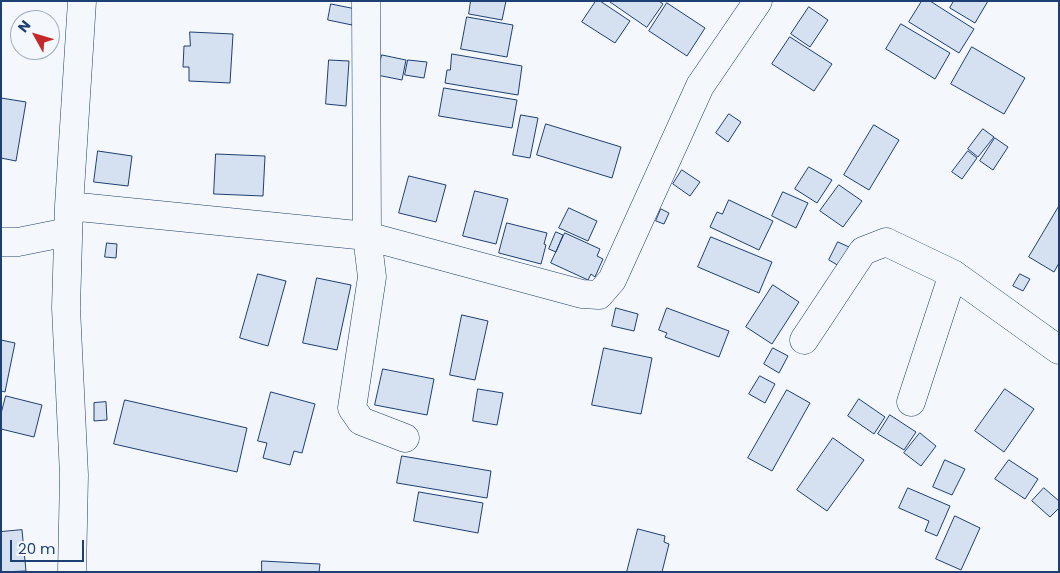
<!DOCTYPE html>
<html>
<head>
<meta charset="utf-8">
<style>
	body { margin:0 }
	#map { position:relative; width:1060px; height:573px; overflow:hidden; background:#f4f7fb; font-family:Poppins,sans-serif }
	canvas { display:block }
	.frame { position:absolute; inset:0; border:2px solid #1d3f73; pointer-events:none }
	.north { position:absolute; left:10px; top:10px; width:50px; height:50px; box-sizing:border-box; background:#f4f7fb; border:1px solid #9eadc5; border-radius:50%; rotate:309deg; font-size:14px; font-weight:700; line-height:20px; text-align:center; color:#1d3f73 }
	.north::after { content:''; display:block; margin:auto; width:18px; height:22px; background:#c62828; clip-path:polygon(50% 0,100% 100%,50% 72%,0 100%) }
	.scale { position:absolute; left:10px; top:540px; width:74px; height:22px; box-sizing:border-box; border:2px solid #1d3f73; border-top:0; padding-left:6px; font-size:15px; line-height:18px; white-space:nowrap; color:#1d3f73; -webkit-text-stroke:4px #f4f7fb; paint-order:stroke }
</style>
</head>
<body>
<div id="map">
<canvas width="1060" height="573"></canvas>
<div class="frame"></div>
<div class="north">N</div>
<div class="scale">20 m</div>
</div>
<script>
const ctx = document.querySelector('canvas').getContext('2d');
ctx.lineJoin = 'round';
function paint(path, color) { ctx.fillStyle = color; ctx.fill(path, 'evenodd'); }
function stroke(path, color, width, dash) { ctx.strokeStyle = color; ctx.lineWidth = width; ctx.lineCap = dash ? 'butt' : 'round'; ctx.setLineDash(dash || []); ctx.stroke(path); }
const building = new Path2D(`
	M 471,1 L 506,1 L 502,20 L 469,14 Z
	M 596,1 L 600,1 L 630,21 L 615,43 L 582,22 Z
	M 609,1 L 659,1 L 663,4 L 647,27 Z
	M 922,1 L 930,1 L 974,29 L 959,53 L 909,22 Z
	M 954,1 L 988,1 L 975,23 L 950,8 Z
	M 667,3 L 705,28 L 687,56 L 649,31 Z
	M 331,4 L 356,9 L 352,25 L 328,20 Z
	M 809,7 L 828,20 L 810,47 L 791,34 Z
	M 467,17 L 513,25 L 507,57 L 461,49 Z
	M 901,24 L 950,53 L 935,79 L 886,49 Z
	M 190,32 L 233,34 L 230,83 L 189,81 L 189,67 L 183,67 L 184,46 L 190,46 Z
	M 790,37 L 832,64 L 814,91 L 772,64 Z
	M 972,47 L 1025,78 L 1004,114 L 951,84 Z
	M 452,54 L 522,66 L 518,95 L 445,83 L 447,70 L 450,70 Z
	M 382,55 L 406,60 L 402,80 L 377,75 Z
	M 329,60 L 349,61 L 346,106 L 326,104 Z
	M 408,60 L 427,62 L 424,78 L 405,75 Z
	M 444,88 L 517,100 L 512,128 L 439,116 Z
	M 1,98 L 26,102 L 16,161 L 1,158 Z
	M 729,114 L 741,122 L 728,142 L 716,133 Z
	M 521,115 L 538,118 L 530,158 L 513,155 Z
	M 546,124 L 621,147 L 612,178 L 537,155 Z
	M 874,125 L 899,140 L 869,190 L 844,175 Z
	M 983,129 L 994,137 L 978,157 L 968,149 Z
	M 995,138 L 1008,147 L 993,170 L 980,161 Z
	M 98,151 L 132,156 L 128,186 L 94,182 Z
	M 968,151 L 977,158 L 962,179 L 952,172 Z
	M 216,154 L 265,156 L 263,196 L 214,194 Z
	M 809,167 L 832,180 L 817,203 L 795,189 Z
	M 682,170 L 700,182 L 690,196 L 673,184 Z
	M 409,176 L 446,185 L 436,222 L 399,213 Z
	M 839,185 L 862,201 L 843,227 L 820,211 Z
	M 475,191 L 508,199 L 496,244 L 463,236 Z
	M 783,192 L 808,203 L 796,228 L 772,216 Z
	M 729,200 L 773,221 L 759,250 L 710,227 L 717,212 L 722,214 Z
	M 1059,206 L 1059,263 L 1054,272 L 1029,257 Z
	M 569,208 L 597,221 L 588,241 L 559,228 Z
	M 661,209 L 669,213 L 664,224 L 656,221 Z
	M 507,223 L 547,233 L 544,244 L 546,245 L 541,264 L 499,253 Z
	M 556,232 L 563,235 L 556,252 L 549,249 Z
	M 565,233 L 600,249 L 597,256 L 603,259 L 595,277 L 591,274 L 588,280 L 551,263 Z
	M 711,237 L 772,262 L 759,293 L 698,267 Z
	M 838,242 L 849,247 L 839,266 L 829,260 Z
	M 107,243 L 117,244 L 116,258 L 105,257 Z
	M 258,274 L 286,281 L 268,346 L 240,338 Z
	M 1020,274 L 1030,279 L 1023,291 L 1013,286 Z
	M 317,278 L 351,285 L 337,350 L 303,343 Z
	M 773,285 L 799,302 L 772,344 L 746,327 Z
	M 616,308 L 638,314 L 634,331 L 612,326 Z
	M 667,308 L 729,331 L 719,357 L 665,337 L 667,333 L 659,330 Z
	M 462,315 L 488,321 L 475,380 L 450,375 Z
	M 1,340 L 15,343 L 5,392 L 1,391 Z
	M 604,348 L 652,358 L 641,414 L 592,405 Z
	M 773,348 L 788,356 L 779,373 L 764,364 Z
	M 383,369 L 434,379 L 427,415 L 375,405 Z
	M 760,376 L 775,384 L 765,403 L 749,394 Z
	M 478,389 L 503,393 L 497,425 L 473,421 Z
	M 1005,389 L 1034,409 L 1004,452 L 975,431 Z
	M 787,390 L 810,403 L 772,471 L 748,458 Z
	M 271,392 L 315,404 L 302,453 L 294,451 L 290,465 L 263,458 L 267,443 L 258,441 Z
	M 6,396 L 42,405 L 34,437 L 1,429 L 1,414 Z
	M 859,399 L 885,417 L 874,434 L 848,416 Z
	M 125,400 L 247,428 L 237,472 L 114,444 Z
	M 106,402 L 107,420 L 94,421 L 94,403 Z
	M 890,415 L 916,432 L 904,450 L 878,434 Z
	M 920,433 L 936,446 L 921,466 L 904,453 Z
	M 833,438 L 864,460 L 827,511 L 797,490 Z
	M 402,456 L 491,471 L 487,498 L 397,483 Z
	M 945,460 L 965,469 L 952,495 L 933,487 Z
	M 1009,460 L 1038,479 L 1025,499 L 995,479 Z
	M 908,488 L 950,506 L 937,536 L 925,531 L 929,521 L 899,508 Z
	M 1044,488 L 1059,501 L 1059,508 L 1050,517 L 1032,501 Z
	M 419,492 L 483,503 L 478,533 L 414,521 Z
	M 955,516 L 980,528 L 961,570 L 936,559 Z
	M 638,529 L 665,536 L 664,542 L 669,544 L 662,572 L 627,572 Z
	M 22,530 L 26,571 L 1,572 L 1,532 Z
	M 262,561 L 320,564 L 319,572 L 262,572 Z`);
const minor = new Path2D(`
	M 366,1 L 367,236 L 372,277 L 352,408 L 361,421 L 405,438
	M 69,206 L 367,236 L 582,294 L 599,295 L 612,280 L 700,86 L 758,1
	M 1,242 L 18,242 L 68,232
	M 804,340 L 863,251 L 886,242 L 953,274 L 1059,350
	M 911,402 L 953,274
	M 72,572 L 74,475 L 66,308 L 69,206 L 82,1`);
paint(building, '#d5e0f0');
stroke(building, '#1d3f73', 1);
stroke(minor, '#1d3f73', 29);
stroke(minor, '#f4f7fb', 28);
</script>
</body>
</html>
